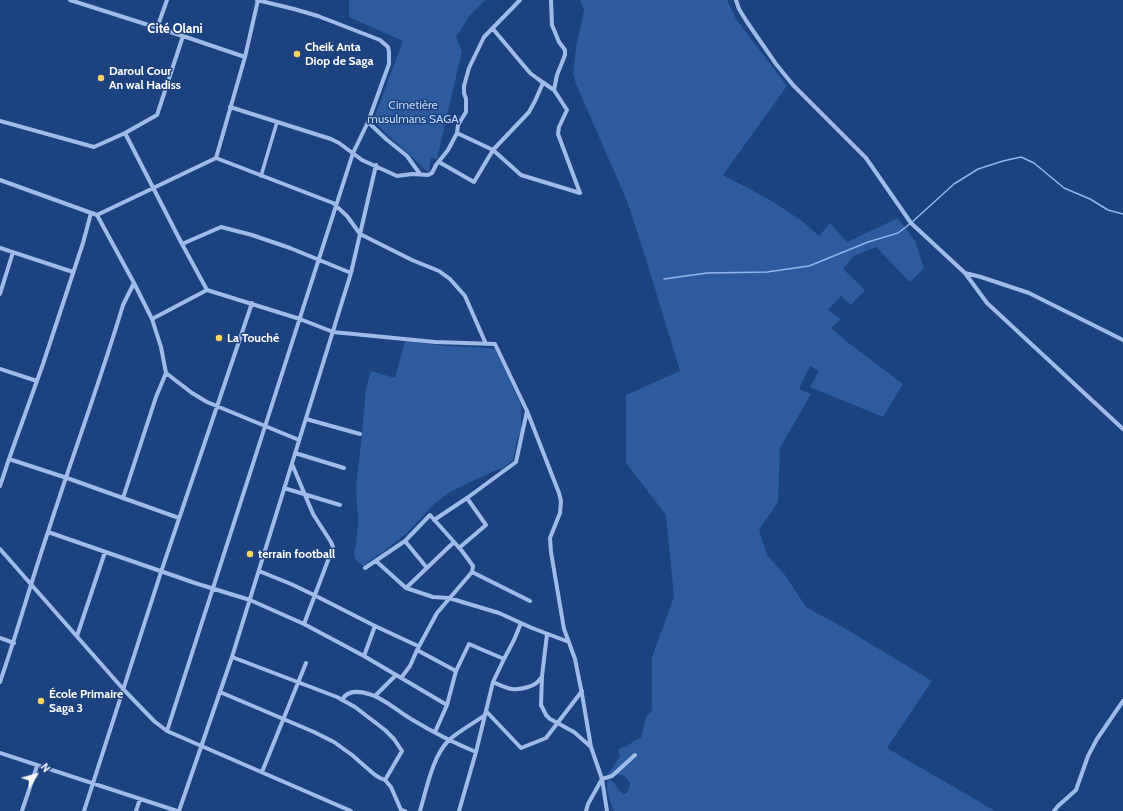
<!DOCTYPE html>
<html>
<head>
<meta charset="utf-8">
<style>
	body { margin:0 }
	#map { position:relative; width:1123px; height:811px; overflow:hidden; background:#1c427f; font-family:Cabin,sans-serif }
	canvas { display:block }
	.north { position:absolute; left:16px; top:755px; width:40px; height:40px; -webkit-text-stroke:3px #1c427f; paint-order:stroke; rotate:53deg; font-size:11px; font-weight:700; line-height:16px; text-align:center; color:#fff }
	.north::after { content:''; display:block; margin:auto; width:14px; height:18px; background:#fff; clip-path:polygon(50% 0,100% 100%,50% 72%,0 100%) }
</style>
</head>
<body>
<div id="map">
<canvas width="1123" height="811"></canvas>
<div class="north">N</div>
</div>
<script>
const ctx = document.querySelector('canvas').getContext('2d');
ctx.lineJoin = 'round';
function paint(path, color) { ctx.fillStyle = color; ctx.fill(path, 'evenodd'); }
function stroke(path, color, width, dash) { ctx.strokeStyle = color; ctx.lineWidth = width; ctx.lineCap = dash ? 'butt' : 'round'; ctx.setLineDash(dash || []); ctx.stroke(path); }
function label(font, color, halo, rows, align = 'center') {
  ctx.font = font + ' Cabin,sans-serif'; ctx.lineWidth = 3; ctx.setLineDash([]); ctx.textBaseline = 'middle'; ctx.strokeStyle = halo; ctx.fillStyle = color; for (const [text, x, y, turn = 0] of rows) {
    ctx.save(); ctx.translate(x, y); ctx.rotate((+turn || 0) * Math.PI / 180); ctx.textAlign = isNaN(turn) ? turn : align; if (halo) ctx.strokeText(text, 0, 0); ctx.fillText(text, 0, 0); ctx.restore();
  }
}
const green = new Path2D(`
	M 349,0 L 486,0 L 471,14 L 456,37 L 462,51 L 437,159 L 431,158 L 429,173 L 373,121 L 403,41 L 349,17 Z
	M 580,0 L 727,0 L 736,19 L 787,86 L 723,175 L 767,198 L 802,221 L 819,236 L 830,223 L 847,242 L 898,218 L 915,241 L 924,268 L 910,282 L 876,247 L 854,256 L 843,269 L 865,290 L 851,305 L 841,296 L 828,310 L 841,319 L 831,328 L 846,341 L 903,384 L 883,417 L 810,387 L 819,371 L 810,366 L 799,389 L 811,394 L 780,448 L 778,502 L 759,530 L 767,555 L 785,575 L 806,607 L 846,629 L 932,681 L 887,748 L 995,811 L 614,811 C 611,802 604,789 608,780 L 611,780 C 617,785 618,793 626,794 L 629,789 L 630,782 L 623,775 L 613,775 L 607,773 L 612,769 L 620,756 L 618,750 L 622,747 L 626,747 L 634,741 L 641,738 L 646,717 L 652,710 L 652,657 L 674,597 L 666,515 L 626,463 L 626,395 L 680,371 L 645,256 L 627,201 L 576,84 L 573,73 L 576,48 L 584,10 Z
	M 405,341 L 445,346 L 478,347 L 495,349 L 521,405 L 521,430 L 517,441 L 513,460 L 503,468 L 496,470 L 450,492 L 434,504 L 407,533 L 384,551 L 363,566 L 355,559 L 354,552 L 356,546 L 358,521 L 356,485 L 361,444 L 366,388 L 371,371 L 395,378 Z`);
const stream = new Path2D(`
	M 664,279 L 707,273 L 767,272 L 809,266 L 868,242 L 898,233 L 911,223 L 954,184 L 978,169 L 1003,161 L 1021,157 L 1034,163 L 1064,188 L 1090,199 L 1108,210 L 1123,214`);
const pedestrian = new Path2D(`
	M 261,176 L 277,122`);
const minor = new Path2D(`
	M 70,0 L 183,36 L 245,57
	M 551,0 L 552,25 L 559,42 L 565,50 L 565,55 L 557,75 L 554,90
	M 736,0 L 739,9 L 747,22 L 776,64 L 793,85 L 866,158 L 911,223 L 965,273 L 987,303 L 1123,429
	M 157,28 L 167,0
	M 493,29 L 530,73 L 538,79 L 554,90 L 567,110 L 559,127 L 558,134 L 580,193
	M 230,107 L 331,139 L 339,143 L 362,160 L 397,176 L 412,174 L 428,175 L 432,173 L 436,165 L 448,150 L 457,133 L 458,125 L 466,112 L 466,99 L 464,93 L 464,86 L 469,68 L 484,37 L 520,0
	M 0,121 L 94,147 L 125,133 L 157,115 L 183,36
	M 368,122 L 386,139 L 407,156 L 420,174
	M 125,133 L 182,244 L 207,290
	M 457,133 L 493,150 L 521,175 L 580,193
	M 216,158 L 245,57 L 258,0
	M 439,162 L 474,182 L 493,150 L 529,112 L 535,101 L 543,83
	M 0,180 L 97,215 L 134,283 L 152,319 L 161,347 L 166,373 L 156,397 L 123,498
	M 97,215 L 216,158 L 333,203 L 347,216 L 360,234 L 412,260 L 439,271 L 450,279 L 465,296 L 486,344
	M 182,244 L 221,227 L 252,235 L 290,248 L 351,273
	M 0,248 L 73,272
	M 965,273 L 981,277 L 1029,293 L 1123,340
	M 0,294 L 13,252
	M 152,319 L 207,290 L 300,319 L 333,332 L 435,342 L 495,344 L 527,411 L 559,493 L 561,501 L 560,513 L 550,538 L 551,552 L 564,629 L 575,659 L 582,694 L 591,747 L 602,779 L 607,811
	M 0,369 L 37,381
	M 166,373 L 192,393 L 207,402 L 299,440
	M 306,419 L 360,434
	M 295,453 L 344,468
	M 9,459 L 67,478 L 179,518
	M 292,464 L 313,514 L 331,542 L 333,547 L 304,624
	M 0,486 L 9,459 L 43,364 L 83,243 L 91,213
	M 284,488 L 340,505
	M 434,520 L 467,498 L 516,462 L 527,411
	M 48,532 L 195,583 L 250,600 L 304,624 L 364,656 L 447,705
	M 405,541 L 427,568
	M 459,548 L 486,525 L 467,498
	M 0,549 L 124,690 L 154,721 L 167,731 L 351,811
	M 376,561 L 406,588 L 454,542
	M 365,568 L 405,541 L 430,515 L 462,551 L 473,566 L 472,572 L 437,613 L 417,650
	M 259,571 L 291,584 L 314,595 L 375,626 L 418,646
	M 472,572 L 530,601
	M 406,588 L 433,597 L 449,598 L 499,613 L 532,628 L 569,642
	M 547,634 L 542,676 L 541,705 L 546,715 L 550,719 L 574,732 L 591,747
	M 77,636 L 105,552
	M 0,638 L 14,643
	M 364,656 L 375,626
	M 401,678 L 410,666 L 417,650 L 456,671
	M 0,682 C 17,633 31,582 48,532 C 72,457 100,382 123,305 L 134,283
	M 493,682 C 507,688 513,692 528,687 C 535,685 537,683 541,678
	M 220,692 L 314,732 L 334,742 L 352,755 L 375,775 L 380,778 L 385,780 L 402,751 L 394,739 L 385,730 L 355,707 L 337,697 L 232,657
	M 375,696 L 396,675
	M 342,700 C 347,690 359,691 369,694 C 384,698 397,711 411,719 C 431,731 454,743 476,752
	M 486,711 L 521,748 L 546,738 L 582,691
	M 167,731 L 353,153 L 368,122 L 389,64 L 389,52 L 388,47 L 380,40 L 318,16 L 294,9 L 257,0
	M 435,732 L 447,705 L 456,671 L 469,644 L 504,659 L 514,640 L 521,623
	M 0,753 L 177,811
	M 262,772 L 306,663
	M 385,780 L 391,787 L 401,810 L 405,811
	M 22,811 L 37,766
	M 84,811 L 161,572 L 252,303
	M 136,811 L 140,799
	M 179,811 L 232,657 L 351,273 L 376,165
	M 420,811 C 427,788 432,757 449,740 C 459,731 474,723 485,715 L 493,682 L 504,659
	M 459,811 L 476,752 L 485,715
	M 586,811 L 588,804 L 602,779 L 612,776 L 635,755
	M 1054,811 L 1058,806 L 1076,790 L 1088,756 L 1097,739 L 1123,701`);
const markers = [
	[297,54,4,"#fad55d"],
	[101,78,4,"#fad55d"],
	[219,338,4,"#fad55d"],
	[250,554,4,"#fad55d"],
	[41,701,4,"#fad55d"]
];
const poiNames = [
	["Cheik Anta",305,47],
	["Diop de Saga",305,61],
	["Daroul Cour",109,71],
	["An wal Hadiss",109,85],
	["La Touché",227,338],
	["terrain football",258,554],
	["École Primaire",49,694],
	["Saga 3",49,708]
];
const parkNames = [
	["Cimetière",413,105],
	["musulmans SAGA",413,119]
];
const neighbourhoodNames = [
	["Cité Olani",175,29]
];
paint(green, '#2e5a9e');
stroke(stream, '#92b6eb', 1.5);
stroke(pedestrian, '#9fbce9', 3.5);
stroke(minor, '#9fbce9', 4);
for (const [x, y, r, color] of markers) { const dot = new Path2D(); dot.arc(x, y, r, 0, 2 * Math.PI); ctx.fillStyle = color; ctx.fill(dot); stroke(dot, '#1c427f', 1.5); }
label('bold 12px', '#fff', '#1c427f', poiNames, 'left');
label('12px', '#c3d8f7', '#1c427f', parkNames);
label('bold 13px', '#fff', '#1c427f', neighbourhoodNames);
</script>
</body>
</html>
